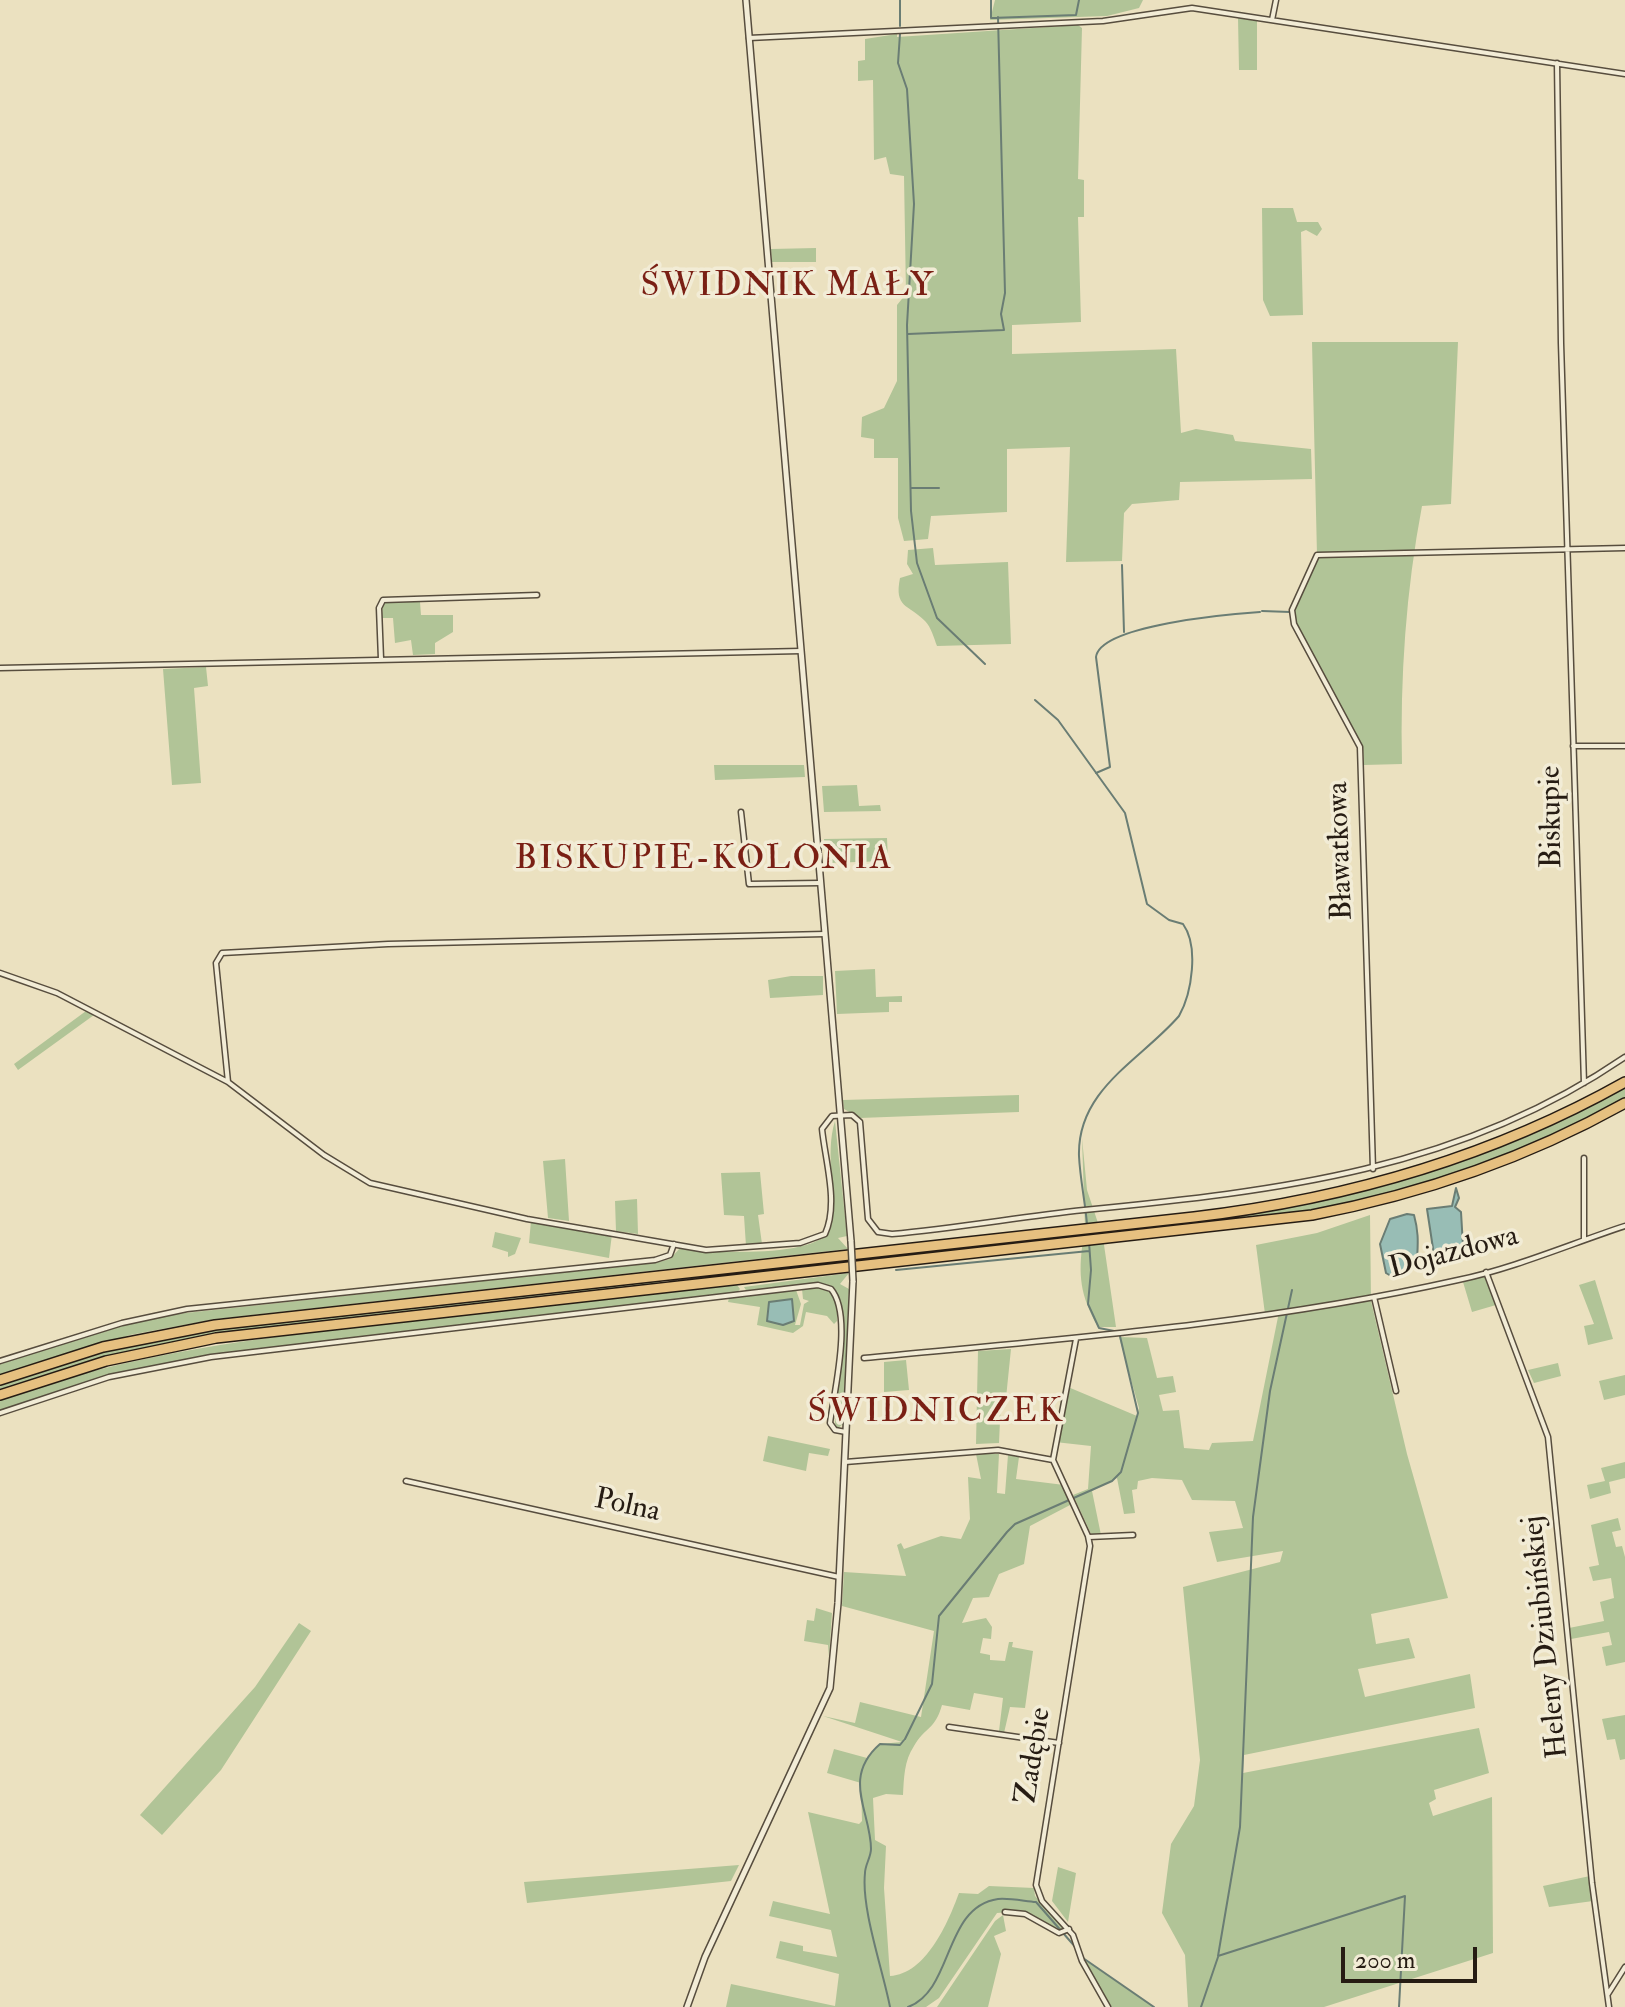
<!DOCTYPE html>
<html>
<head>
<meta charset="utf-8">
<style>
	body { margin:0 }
	#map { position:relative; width:1625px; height:2007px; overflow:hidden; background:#ebe1c0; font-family:"IM FELL Double Pica",serif }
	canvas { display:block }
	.scale { position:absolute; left:1341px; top:1947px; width:136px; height:36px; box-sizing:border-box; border:4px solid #261c13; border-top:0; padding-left:10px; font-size:24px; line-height:28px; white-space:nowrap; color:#261c13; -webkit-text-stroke:6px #f2ecd6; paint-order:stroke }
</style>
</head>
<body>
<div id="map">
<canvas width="1625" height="2007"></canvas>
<div class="scale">200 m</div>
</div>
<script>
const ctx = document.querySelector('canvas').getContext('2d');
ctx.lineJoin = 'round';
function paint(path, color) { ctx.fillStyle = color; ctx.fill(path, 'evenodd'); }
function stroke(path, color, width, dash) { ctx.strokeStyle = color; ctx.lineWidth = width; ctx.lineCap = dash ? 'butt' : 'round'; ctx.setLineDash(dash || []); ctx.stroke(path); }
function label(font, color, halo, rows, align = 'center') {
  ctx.font = font + ' "IM FELL Double Pica",serif'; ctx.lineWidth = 7; ctx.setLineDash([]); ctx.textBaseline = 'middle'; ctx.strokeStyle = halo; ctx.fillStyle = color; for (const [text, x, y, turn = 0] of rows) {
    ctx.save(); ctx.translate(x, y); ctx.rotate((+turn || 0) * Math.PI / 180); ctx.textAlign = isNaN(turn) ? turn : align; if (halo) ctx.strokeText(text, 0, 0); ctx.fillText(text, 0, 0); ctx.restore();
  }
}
const green = new Path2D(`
	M 995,0 L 1143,0 L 1139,8 L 1107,16 L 990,20 Z
	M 1238,18 L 1257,21 L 1257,70 L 1239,70 Z
	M 1078,25 L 1082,28 L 1078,179 L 1084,180 L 1084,217 L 1078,217 L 1081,322 L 1012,325 L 1012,354 L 1176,349 L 1181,433 L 1196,429 L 1233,435 L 1235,441 L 1311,449 L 1312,479 L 1180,482 L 1179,500 L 1132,504 L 1124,513 L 1122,561 L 1066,562 L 1070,447 L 1007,449 L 1007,512 L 931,516 L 928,539 L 904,541 L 898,518 L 898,458 L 874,458 L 874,439 L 861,437 L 862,417 L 884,408 L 897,381 L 897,305 L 906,294 L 904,176 L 890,174 L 886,157 L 874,160 L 873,80 L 858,81 L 858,61 L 865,60 L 865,39 L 897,34 L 897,37 Z
	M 1262,208 L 1293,208 L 1297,222 L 1318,222 L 1322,229 L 1317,236 L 1306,230 L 1301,232 L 1303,315 L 1270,316 L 1263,300 Z
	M 816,248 L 816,262 L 772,262 L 771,249 Z
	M 1312,342 L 1458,342 L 1451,504 L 1422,506 C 1406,590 1400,678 1402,764 L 1364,765 L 1363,747 L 1297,630 L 1292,610 L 1317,555 Z
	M 933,548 L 935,565 L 1008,562 L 1011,644 L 937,646 C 934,638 931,627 925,621 C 908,604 894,608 900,578 L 913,574 L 907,564 L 908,550 Z
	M 383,602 L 420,602 L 421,615 L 453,615 L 453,632 L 435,643 L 435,654 L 413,655 L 411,640 L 395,643 L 393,618 L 382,618 Z
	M 206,667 L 208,686 L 194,688 L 201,783 L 172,785 L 163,669 Z
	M 714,765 L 804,765 L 805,777 L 715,780 Z
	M 857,785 L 859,806 L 880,805 L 881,811 L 824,812 L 822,786 Z
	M 887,838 L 888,861 L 826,863 L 824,839 Z
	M 875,969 L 876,997 L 902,996 L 902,1002 L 889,1002 L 889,1012 L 837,1014 L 835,971 Z
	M 791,976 L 823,976 L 823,995 L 770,998 L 768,980 Z
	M 86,1011 L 94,1015 L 18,1070 L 14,1064 Z
	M 1625,1086 L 1625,1099 C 1530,1153 1423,1190 1315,1211 C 1246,1224 1173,1229 1103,1238 L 1116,1327 L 1098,1327 C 1080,1295 1078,1275 1083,1240 L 793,1271 L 792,1264 L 1085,1228 L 1082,1138 L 1087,1190 L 1100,1229 C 1180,1220 1262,1214 1342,1196 C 1442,1174 1535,1135 1625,1086 Z
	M 1019,1095 L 1019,1112 L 860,1118 L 844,1109 L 843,1100 Z
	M 835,1121 L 847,1236 L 838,1238 L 848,1249 L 216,1319 L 130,1335 L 0,1377 L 0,1363 L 6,1361 L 98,1331 L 167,1315 L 659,1262 L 670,1259 L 680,1248 C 707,1252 824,1260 831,1226 C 838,1191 824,1156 835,1121 Z
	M 565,1159 L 569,1221 L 548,1218 L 543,1161 Z
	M 760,1172 L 764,1214 L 758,1215 L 762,1244 L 746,1246 L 744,1216 L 724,1215 L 721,1173 Z
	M 637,1199 L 638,1234 L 616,1231 L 615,1201 Z
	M 1370,1215 L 1371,1301 L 1407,1454 L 1448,1598 L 1371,1614 L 1376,1644 L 1409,1638 L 1415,1658 L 1358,1669 L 1365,1697 L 1470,1674 L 1475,1708 L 1244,1755 L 1243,1773 L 1479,1728 L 1489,1773 L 1434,1790 L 1436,1799 L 1429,1803 L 1433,1816 L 1492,1797 L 1493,1953 L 1324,2007 L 1188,2007 L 1185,1955 L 1162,1913 L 1171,1844 L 1194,1806 L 1200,1760 L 1183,1587 L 1280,1562 L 1283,1551 L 1217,1562 L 1209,1532 L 1243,1528 L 1235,1501 L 1192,1500 L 1182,1480 L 1152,1478 L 1138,1481 L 1137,1489 L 1132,1490 L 1135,1513 L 1124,1514 L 1117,1478 L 1092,1491 L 1101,1535 L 1092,1536 L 1073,1495 L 1088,1489 L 1091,1446 L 1055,1442 L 1068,1387 L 1137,1416 L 1139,1408 L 1119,1337 L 1147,1338 L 1157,1378 L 1173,1376 L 1176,1392 L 1159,1395 L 1163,1411 L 1179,1410 L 1184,1448 L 1209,1450 L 1212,1443 L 1253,1441 L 1279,1312 L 1265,1314 L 1256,1245 L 1317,1233 Z
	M 531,1221 L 612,1234 L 609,1258 L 529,1243 Z
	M 495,1232 L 521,1238 L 515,1254 L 508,1257 L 508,1252 L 492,1247 Z
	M 849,1273 L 840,1284 L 849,1289 L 843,1424 L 837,1429 C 828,1418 853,1317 835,1289 L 817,1283 L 747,1292 L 744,1287 Z
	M 1484,1276 L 1496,1305 L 1472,1312 L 1463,1282 Z
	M 658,1279 L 659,1285 L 215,1336 L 0,1393 L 0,1384 L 91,1354 L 215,1328 Z
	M 1595,1280 L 1613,1339 L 1588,1345 L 1584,1326 L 1594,1324 L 1579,1285 Z
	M 737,1285 L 740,1289 L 736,1294 L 211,1356 L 108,1375 L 0,1411 L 0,1400 C 128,1353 258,1338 393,1323 C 507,1310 622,1298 737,1285 Z
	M 819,1287 L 832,1293 L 837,1303 L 837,1321 L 834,1324 L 827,1316 L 806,1312 L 803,1326 L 793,1333 L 757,1325 L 760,1307 L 728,1302 L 729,1298 L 796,1290 L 801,1304 L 795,1325 L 800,1325 L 804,1304 L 809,1301 L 803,1299 L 802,1289 Z
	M 1011,1349 L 1006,1398 L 1001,1399 L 999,1443 L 976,1444 L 978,1351 Z
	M 906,1360 L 909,1390 L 884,1392 L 884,1362 Z
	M 1558,1363 L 1561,1376 L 1534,1383 L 1528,1370 Z
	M 1625,1375 L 1625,1395 L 1604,1400 L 1599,1381 Z
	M 768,1436 L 830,1449 L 828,1456 L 809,1453 L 806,1471 L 763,1461 Z
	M 976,1454 L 999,1454 L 997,1493 L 1005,1494 L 1008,1455 L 1019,1457 L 1016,1479 L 1064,1485 L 1072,1504 L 1030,1526 L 1024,1564 L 999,1574 L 989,1597 L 973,1598 L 962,1623 L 986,1618 L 992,1627 L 991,1639 L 983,1638 L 980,1653 L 990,1655 L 990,1660 L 1005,1661 L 1009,1642 L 1013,1642 L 1012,1647 L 1033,1651 L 1025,1708 L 1010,1707 L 1004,1733 L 999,1731 L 1003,1698 L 974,1693 L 970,1710 L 942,1705 C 935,1730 925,1727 914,1746 C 904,1761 904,1778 903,1795 L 886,1794 L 873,1798 L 875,1840 L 886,1846 L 884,1888 L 890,1976 C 926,1974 948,1923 959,1893 L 978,1894 L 989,1886 L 1034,1888 L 1035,1896 L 1065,1929 L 1058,1931 L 1023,1911 L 997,1913 L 939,1998 L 926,2007 L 726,2007 L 731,1984 L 835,2006 L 839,1974 L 776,1958 L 780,1941 L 803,1946 L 803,1951 L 837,1957 L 831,1930 L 769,1916 L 773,1901 L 830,1914 L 808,1812 L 859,1824 L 862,1821 L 861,1783 L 827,1773 L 834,1749 L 867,1758 L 880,1744 L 902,1742 L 823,1716 L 855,1723 L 860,1702 L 921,1717 L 934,1631 L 842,1606 L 844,1572 L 906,1576 L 897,1545 L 901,1543 L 904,1549 L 941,1536 L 961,1539 L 970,1519 L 968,1477 L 981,1479 Z
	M 1625,1462 L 1625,1478 L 1609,1482 L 1611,1493 L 1590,1499 L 1587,1485 L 1605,1481 L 1601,1468 Z
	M 1618,1518 L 1621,1530 L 1612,1532 L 1616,1547 L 1622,1546 L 1625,1557 L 1625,1662 L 1606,1666 L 1602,1647 L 1612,1645 L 1609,1632 L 1571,1639 L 1569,1628 L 1604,1621 L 1600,1602 L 1614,1598 L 1611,1578 L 1593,1581 L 1589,1567 L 1599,1565 L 1591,1525 Z
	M 816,1608 L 832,1613 L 829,1657 L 828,1645 L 804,1641 L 807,1620 L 814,1621 Z
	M 299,1623 L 311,1631 L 221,1770 L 162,1835 L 140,1815 L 255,1687 Z
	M 1625,1715 L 1625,1759 L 1620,1760 L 1615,1739 L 1607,1740 L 1602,1719 Z
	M 739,1865 L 731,1881 L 527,1903 L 524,1882 Z
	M 1058,1867 L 1076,1873 L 1068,1922 L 1052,1901 Z
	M 1590,1876 L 1593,1901 L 1549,1907 L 1543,1886 Z
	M 1003,1915 L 1006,1931 L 994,1936 L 1001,1954 L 988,2007 L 937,2007 L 995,1921 Z
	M 1083,1958 L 1154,2007 L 1110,2007 Z`);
const water = new Path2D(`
	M 1456,1188 L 1459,1198 L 1455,1207 L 1461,1212 L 1463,1246 L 1434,1255 L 1427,1209 L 1452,1206 Z
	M 1407,1214 L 1414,1215 C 1420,1237 1417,1247 1417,1267 L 1413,1263 L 1410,1272 L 1391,1276 L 1386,1273 L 1380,1244 L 1390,1219 Z
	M 792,1299 L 794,1321 L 783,1325 L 767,1321 L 769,1302 Z`);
const stream = new Path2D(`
	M 900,0 L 900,26
	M 991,0 L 991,18 L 1076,15 L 1079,0
	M 900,34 L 898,63 L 907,89 L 914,204 L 907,325 L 911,511 L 917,563 L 937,618 L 985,664
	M 908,334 L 1004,330 L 1001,314 L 1005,293 L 998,17
	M 912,488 L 939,488
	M 1122,565 L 1124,632
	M 1262,611 L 1290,612
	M 1035,700 L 1058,720 L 1125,813 L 1147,904 L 1169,920 L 1183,924 C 1199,946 1192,993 1179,1016 C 1141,1060 1077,1089 1079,1156 C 1080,1178 1085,1201 1087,1224
	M 1096,773 L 1110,767 L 1096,657 C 1100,625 1230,614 1260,612
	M 896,1270 L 1089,1251
	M 1292,1290 L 1270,1391 L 1253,1517 L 1240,1827 L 1218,1956 L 1405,1896 L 1399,2007
	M 905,1739 L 932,1684 L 939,1616 L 1007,1532 L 1015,1524 L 1112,1481 L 1121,1472 L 1138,1413 L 1119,1332 L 1099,1328 L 1088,1304 L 1091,1270 L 1089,1242
	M 1083,1958 L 1154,2007
	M 890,2007 C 883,1970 861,1909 865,1873 C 865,1865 871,1857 871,1849 C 871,1812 841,1778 880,1744 L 900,1745 L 904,1740
	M 908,2007 C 954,1990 943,1907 998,1899 C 1010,1898 1024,1901 1036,1902 L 1077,1949
	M 1201,2007 L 1218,1957`);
const minor = new Path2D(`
	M 1272,20 L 1276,0
	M 749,38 L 1103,21 L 1192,8 L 1625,74
	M 1557,63 L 1561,343 L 1584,1083
	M 381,659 L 379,608 L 383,600 L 537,595
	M 0,668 L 801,651
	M 1573,746 L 1625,746
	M 741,812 L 749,884 L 820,883
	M 0,973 L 57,993 L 228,1082 L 324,1155 L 370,1183 L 527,1219 L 706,1250 L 800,1243 L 825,1234 C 839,1204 825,1160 822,1129 L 832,1116 L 852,1115 L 860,1122 L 868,1219 L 878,1232 L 892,1234 C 956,1228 1020,1217 1084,1210 C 1278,1191 1460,1170 1625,1057
	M 228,1082 L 216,963 L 222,953 L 388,944 L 825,934
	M 1584,1158 L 1584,1239
	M 1373,1169 L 1360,747 L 1294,624 L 1292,610 L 1317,555 L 1625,548
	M 1486,1272 L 1548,1437 L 1592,1883 L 1609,2007
	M 1374,1297 L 1396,1391
	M 864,1358 C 1063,1339 1262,1324 1458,1280 C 1515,1268 1570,1244 1625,1226
	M 0,1361 L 122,1323 L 187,1309 L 655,1260 L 670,1255 L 674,1244
	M 0,1413 L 109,1377 L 211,1357 L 818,1285 L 831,1289 C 853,1315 834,1392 830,1423 L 835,1430 L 846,1432
	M 1053,1460 L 1076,1339
	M 845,1462 L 998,1450 L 1053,1460 L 1088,1536 L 1090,1546 L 1036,1885 L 1042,1901 L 1073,1935 L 1082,1961 L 1108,2007
	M 406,1481 L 839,1577
	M 1089,1537 L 1133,1535
	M 949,1727 L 1059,1743
	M 1005,1912 L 1025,1914 L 1059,1933 L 1069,1929
	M 1608,1994 L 1625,1967`);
const tertiary = new Path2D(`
	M 746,0 L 851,1241
	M 687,2007 L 705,1957 L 830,1688 L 838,1603 L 853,1281`);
const motorway = new Path2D(`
	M 0,1380 L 103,1347 L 215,1325 L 1194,1217 C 1347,1199 1490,1158 1625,1082
	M 0,1395 L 106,1361 L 216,1338 L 1312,1215 C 1422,1194 1527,1158 1625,1103`);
const tertiaryBridge = new Path2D(`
	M 851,1241 L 853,1281`);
const streetNames = [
	["Biskupie",1553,817,-91],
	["Bławatkowa",1342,851,-92],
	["Dojazdowa",1454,1254,-15],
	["Polna",627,1507,12],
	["Heleny Dziubińskiej",1547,1637,-96],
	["Zadębie",1035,1756,-81]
];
const quarterNames = [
	["ŚWIDNIK MAŁY",788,288],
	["BISKUPIE-KOLONIA",704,861],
	["ŚWIDNICZEK",936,1414]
];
paint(green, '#b1c497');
paint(water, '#98bdb5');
stroke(water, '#6a7d74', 2);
stroke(stream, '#6a7d74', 2);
stroke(minor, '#574d3e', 7);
stroke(tertiary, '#574d3e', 8);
stroke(motorway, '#261c13', 12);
stroke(minor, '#f2ecd6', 4);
stroke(tertiary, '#f2ecd6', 5);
stroke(motorway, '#e6c080', 9);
stroke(tertiaryBridge, '#574d3e', 8, []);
stroke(tertiaryBridge, '#f2ecd6', 5);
label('30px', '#261c13', '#f2ecd6', streetNames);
ctx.letterSpacing = '2px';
label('34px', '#7a1f14', '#f2ecd6', quarterNames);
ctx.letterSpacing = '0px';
</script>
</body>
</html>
